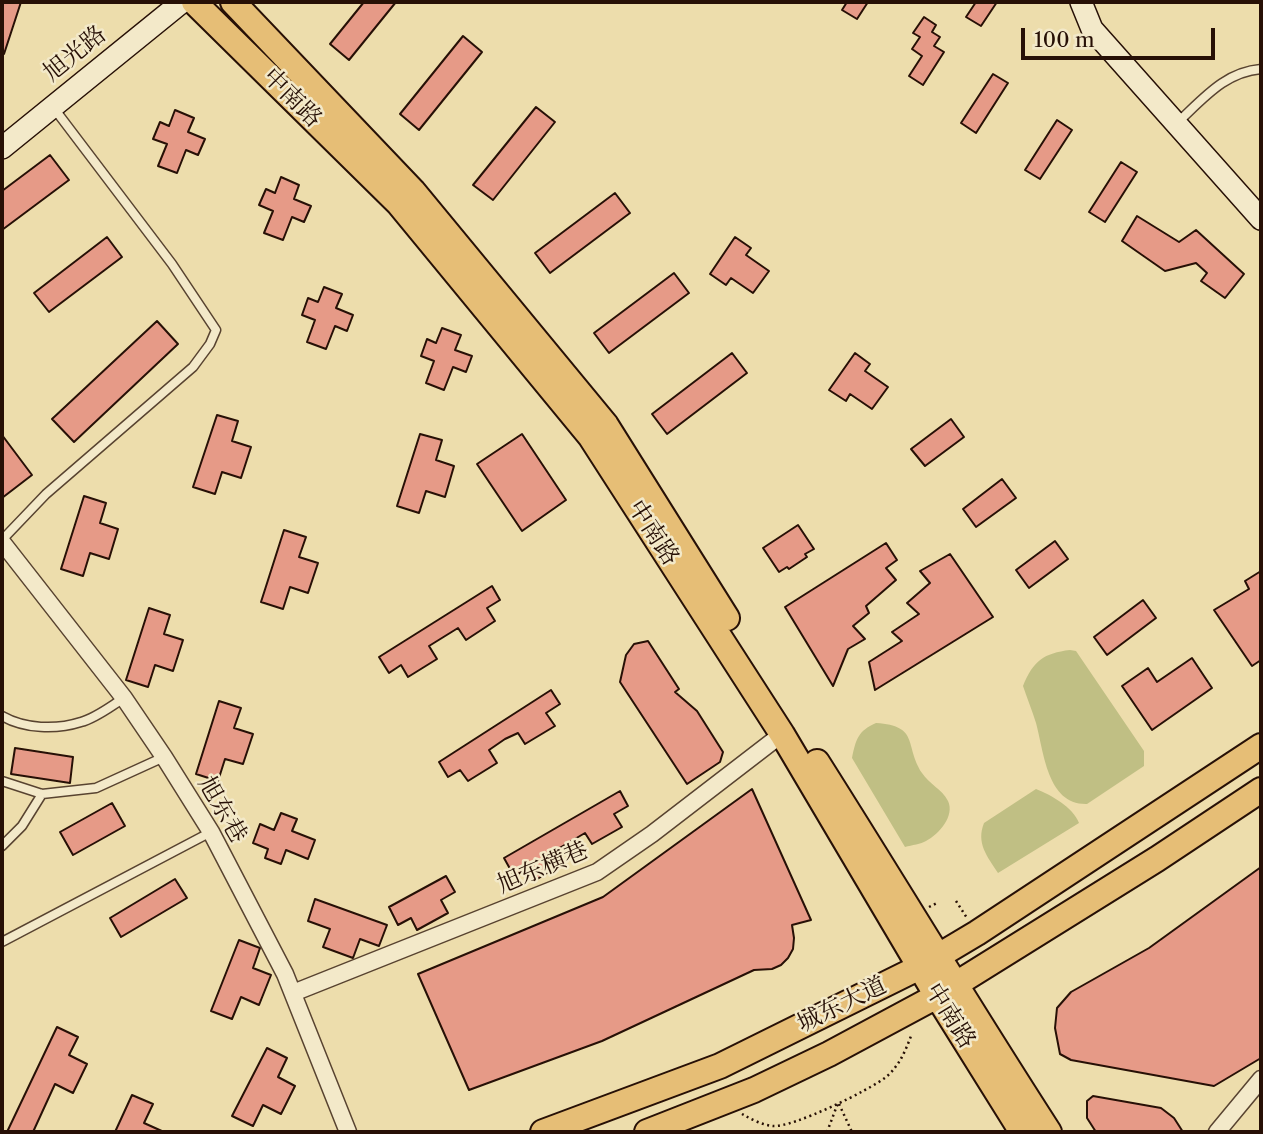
<!DOCTYPE html>
<html>
<head>
<meta charset="utf-8">
<style>
	body { margin:0 }
	#map { position:relative; width:1263px; height:1134px; overflow:hidden; background:#edddac; font-family:"Libre Caslon Text",serif }
	canvas { display:block }
	.frame { position:absolute; inset:0; border:4px solid #271006; pointer-events:none }
	.scale { position:absolute; left:1021px; top:28px; width:194px; height:32px; box-sizing:border-box; border:4px solid #271006; border-top:0; padding-left:9px; font-size:21px; line-height:24px; white-space:nowrap; color:#271006; -webkit-text-stroke:5px #f3e9c9; paint-order:stroke }
</style>
</head>
<body>
<div id="map">
<canvas width="1263" height="1134"></canvas>
<div class="frame"></div>
<div class="scale">100 m</div>
</div>
<script>
const ctx = document.querySelector('canvas').getContext('2d');
ctx.lineJoin = 'round';
function paint(path, color) { ctx.fillStyle = color; ctx.fill(path, 'evenodd'); }
function stroke(path, color, width, dash) { ctx.strokeStyle = color; ctx.lineWidth = width; ctx.lineCap = dash ? 'butt' : 'round'; ctx.setLineDash(dash || []); ctx.stroke(path); }
function label(font, color, halo, rows, align = 'center') {
  ctx.font = font + ' "Libre Caslon Text","Noto Serif SC",serif'; ctx.lineWidth = 5; ctx.setLineDash([]); ctx.textBaseline = 'middle'; ctx.strokeStyle = halo; ctx.fillStyle = color; for (const [text, x, y, turn = 0] of rows) {
    ctx.save(); ctx.translate(x, y); ctx.rotate((+turn || 0) * Math.PI / 180); ctx.textAlign = isNaN(turn) ? turn : align; if (halo) ctx.strokeText(text, 0, 0); ctx.fillText(text, 0, 0); ctx.restore();
  }
}
const green = new Path2D(`
	M 1070,650 L 1076,651 L 1144,751 L 1144,766 L 1087,804 C 1047,805 1044,752 1036,723 C 1032,710 1027,698 1023,686 C 1033,661 1044,653 1070,650 Z
	M 876,723 C 920,726 904,745 922,773 C 929,784 942,789 948,801 C 955,816 939,834 926,841 C 921,844 912,845 905,847 L 852,758 C 856,739 858,731 876,723 Z
	M 1036,789 C 1051,795 1073,807 1079,823 L 998,873 C 987,856 976,843 984,823 Z`);
const building = new Path2D(`
	M 2,2 L 21,2 L 4,54 L 2,54 Z
	M 364,2 L 396,2 L 349,60 L 330,44 Z
	M 847,2 L 868,2 L 857,19 L 842,10 Z
	M 976,2 L 997,2 L 981,26 L 966,17 Z
	M 924,17 L 936,25 L 932,32 L 940,37 L 934,46 L 944,52 L 923,85 L 909,76 L 922,56 L 912,49 L 920,37 L 913,33 Z
	M 463,36 L 482,52 L 419,130 L 400,114 Z
	M 993,74 L 1008,83 L 976,133 L 961,123 Z
	M 536,107 L 555,122 L 493,200 L 473,185 Z
	M 175,110 L 194,118 L 188,132 L 205,139 L 198,155 L 186,150 L 177,173 L 158,166 L 167,144 L 153,139 L 160,122 L 169,126 Z
	M 1057,120 L 1072,130 L 1040,179 L 1025,170 Z
	M 50,155 L 69,180 L 2,230 L 2,191 Z
	M 1121,162 L 1137,172 L 1105,222 L 1089,212 Z
	M 281,177 L 299,185 L 294,199 L 311,206 L 304,222 L 292,217 L 283,240 L 264,233 L 273,211 L 259,205 L 266,189 L 275,193 Z
	M 615,193 L 630,213 L 550,273 L 535,253 Z
	M 1137,216 L 1179,242 L 1196,230 L 1244,274 L 1225,298 L 1201,281 L 1207,273 L 1196,263 L 1165,271 L 1122,241 Z
	M 107,237 L 122,257 L 49,312 L 34,293 Z
	M 735,237 L 751,248 L 746,255 L 769,271 L 753,293 L 731,278 L 726,285 L 710,274 Z
	M 674,273 L 689,293 L 609,353 L 594,333 Z
	M 324,287 L 342,294 L 336,308 L 353,315 L 347,331 L 335,326 L 326,349 L 307,342 L 315,320 L 302,315 L 308,298 L 318,302 Z
	M 157,321 L 178,344 L 74,442 L 52,419 Z
	M 442,328 L 461,335 L 455,350 L 472,356 L 466,372 L 453,367 L 444,390 L 426,383 L 434,361 L 421,356 L 427,339 L 436,343 Z
	M 732,353 L 747,373 L 667,434 L 652,414 Z
	M 855,353 L 870,364 L 865,371 L 888,387 L 872,409 L 850,394 L 846,401 L 829,390 Z
	M 217,415 L 238,421 L 232,441 L 251,447 L 241,478 L 222,472 L 215,494 L 193,487 Z
	M 951,419 L 964,437 L 925,466 L 911,449 Z
	M 420,434 L 442,440 L 436,460 L 454,466 L 445,497 L 426,491 L 419,513 L 397,506 Z
	M 522,434 L 566,500 L 522,531 L 477,464 Z
	M 2,435 L 32,475 L 2,498 Z
	M 1002,479 L 1016,498 L 976,527 L 963,509 Z
	M 84,496 L 106,503 L 100,523 L 118,529 L 109,559 L 90,553 L 83,576 L 61,569 Z
	M 798,525 L 814,549 L 805,554 L 807,557 L 789,569 L 787,567 L 779,572 L 763,548 Z
	M 284,530 L 306,537 L 299,557 L 318,563 L 308,593 L 290,587 L 283,609 L 261,602 Z
	M 1055,541 L 1068,559 L 1029,588 L 1016,570 Z
	M 886,543 L 897,560 L 886,568 L 896,580 L 866,606 L 869,613 L 853,626 L 865,639 L 848,649 L 833,686 L 785,607 Z
	M 950,554 L 993,617 L 875,690 L 869,662 L 902,641 L 892,632 L 919,614 L 907,603 L 930,583 L 920,571 Z
	M 1261,571 L 1261,660 L 1252,666 L 1214,610 L 1249,589 L 1245,581 Z
	M 492,586 L 500,600 L 487,608 L 495,621 L 466,640 L 458,628 L 429,646 L 437,659 L 408,677 L 401,665 L 389,673 L 379,657 Z
	M 1143,600 L 1156,618 L 1107,655 L 1094,637 Z
	M 149,608 L 170,615 L 164,634 L 183,640 L 173,671 L 155,665 L 148,687 L 126,680 Z
	M 648,641 L 679,689 L 675,692 L 697,711 L 723,752 L 720,762 L 687,784 L 620,682 L 626,655 L 634,644 Z
	M 1192,658 L 1212,688 L 1152,730 L 1122,686 L 1148,668 L 1157,682 Z
	M 551,690 L 560,704 L 546,713 L 555,726 L 525,744 L 518,733 L 505,739 L 489,750 L 497,763 L 468,781 L 460,770 L 448,777 L 439,762 Z
	M 219,701 L 241,708 L 234,728 L 253,734 L 243,764 L 225,759 L 218,781 L 196,774 Z
	M 15,748 L 73,757 L 70,783 L 11,774 Z
	M 752,789 L 811,920 L 792,925 L 794,938 L 793,949 L 788,958 L 781,965 L 772,969 L 754,970 L 602,1041 L 469,1090 L 418,974 L 603,897 Z
	M 620,791 L 628,806 L 614,814 L 622,827 L 592,844 L 585,833 L 556,850 L 564,863 L 534,881 L 527,869 L 514,876 L 504,858 Z
	M 112,803 L 125,826 L 73,855 L 60,832 Z
	M 281,813 L 297,819 L 292,831 L 315,840 L 308,859 L 286,850 L 281,864 L 265,858 L 268,849 L 253,843 L 260,824 L 274,830 Z
	M 1261,867 L 1261,1058 L 1214,1086 L 1071,1060 L 1060,1054 L 1055,1028 L 1057,1008 L 1071,992 L 1149,948 Z
	M 446,876 L 455,892 L 441,900 L 448,913 L 417,930 L 411,918 L 398,925 L 389,907 Z
	M 175,879 L 187,898 L 121,937 L 110,918 Z
	M 315,899 L 387,925 L 379,946 L 360,939 L 353,958 L 323,947 L 330,929 L 308,921 Z
	M 239,940 L 260,948 L 253,968 L 271,975 L 259,1005 L 241,997 L 232,1019 L 211,1011 Z
	M 57,1027 L 78,1037 L 69,1055 L 87,1064 L 73,1093 L 55,1084 L 33,1132 L 7,1132 Z
	M 267,1048 L 287,1058 L 278,1077 L 295,1086 L 281,1114 L 263,1105 L 253,1126 L 232,1116 Z
	M 132,1095 L 153,1104 L 144,1123 L 164,1132 L 115,1132 Z
	M 1093,1096 L 1161,1108 L 1174,1118 L 1183,1132 L 1096,1132 L 1087,1118 L 1087,1101 Z`);
const path = new Path2D(`
	M 956,901 L 967,918
	M 929,907 L 937,903
	M 839,1104 L 852,1132
	M 742,1114 C 751,1119 762,1125 773,1126 C 792,1128 870,1090 886,1077 C 899,1066 905,1052 911,1036
	M 827,1132 L 838,1103`);
const lane = new Path2D(`
	M 1178,122 C 1204,98 1225,72 1261,69
	M 2,540 L 46,494 L 193,367 L 210,344 L 216,330 L 172,264 L 53,107
	M 2,716 C 25,729 56,730 81,722 C 96,718 111,706 124,698
	M 2,781 L 42,794 L 96,788 L 164,757
	M 2,846 L 22,826 L 42,794
	M 2,942 L 211,832`);
const street = new Path2D(`
	M 2,542 L 124,698 L 164,757 L 211,832 L 285,974 L 348,1132
	M 293,993 L 597,872 L 652,834 L 782,734
	M 1217,1132 L 1261,1079`);
const secondary = new Path2D(`
	M 1081,2 L 1092,29 L 1261,219
	M 2,148 L 182,2`);
const primary = new Path2D(`
	M 194,2 L 399,204 L 590,436 L 782,734 L 937,996 L 1022,1132
	M 233,2 L 413,191 L 606,425 L 727,618
	M 817,762 C 895,885 970,1010 1049,1132
	M 543,1132 L 720,1066 L 920,967 L 977,933 L 1261,746
	M 647,1132 L 754,1090 L 829,1054 L 937,996 L 1157,859 L 1261,790`);
const streetNames = [
	["旭光路",75,54,-39],
	["中南路",292,98,45],
	["中南路",653,533,57],
	["旭东巷",222,810,60],
	["旭东横巷",543,868,-23],
	["城东大道",842,1005,-26],
	["中南路",950,1016,58]
];
paint(green, '#c0bf84');
paint(building, '#e69a87');
stroke(building, '#271006', 2);
stroke(lane, '#584330', 11);
stroke(street, '#584330', 19);
stroke(secondary, '#271006', 24);
stroke(primary, '#271006', 28);
stroke(path, '#271006', 2.5, [2, 3.5]);
stroke(lane, '#f3e9c9', 8);
stroke(street, '#f3e9c9', 16);
stroke(secondary, '#f3e9c9', 21);
stroke(primary, '#e6be76', 24);
label('24px', '#271006', '#f3e9c9', streetNames);
</script>
</body>
</html>
